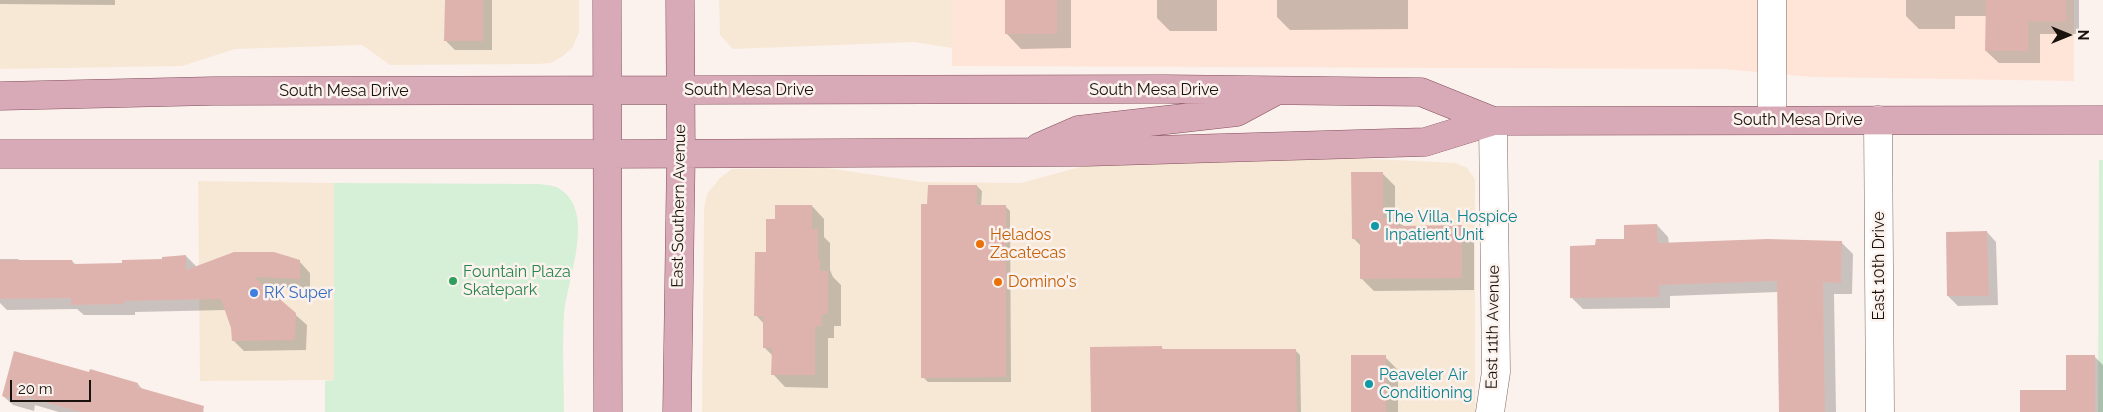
<!DOCTYPE html>
<html>
<head>
<meta charset="utf-8">
<style>
	body { margin:0 }
	#map { position:relative; width:2103px; height:412px; overflow:hidden; background:#fcf2ed; font-family:Raleway,sans-serif }
	canvas { display:block }
	.north { position:absolute; left:2043px; top:10px; width:50px; height:50px; -webkit-text-stroke:4px #fcf2ed; paint-order:stroke; rotate:90deg; font-size:14px; font-weight:700; line-height:20px; text-align:center; color:#19110c }
	.north::after { content:''; display:block; margin:auto; width:18px; height:22px; background:#19110c; clip-path:polygon(50% 0,100% 100%,50% 72%,0 100%) }
	.scale { position:absolute; left:10px; top:380px; width:81px; height:22px; box-sizing:border-box; border:2px solid #19110c; border-top:0; padding-left:6px; font-size:15px; line-height:18px; white-space:nowrap; color:#19110c; -webkit-text-stroke:4px #fcf2ed; paint-order:stroke }
</style>
</head>
<body>
<div id="map">
<canvas width="2103" height="412"></canvas>
<div class="north">N</div>
<div class="scale">20 m</div>
</div>
<script>
const ctx = document.querySelector('canvas').getContext('2d');
ctx.lineJoin = 'round';
function paint(path, color) { ctx.fillStyle = color; ctx.fill(path, 'evenodd'); }
function stroke(path, color, width, dash) { ctx.strokeStyle = color; ctx.lineWidth = width; ctx.lineCap = dash ? 'butt' : 'round'; ctx.setLineDash(dash || []); ctx.stroke(path); }
function label(font, color, halo, rows, align = 'center') {
  ctx.font = font + ' Raleway,sans-serif'; ctx.lineWidth = 5; ctx.setLineDash([]); ctx.textBaseline = 'middle'; ctx.strokeStyle = halo; ctx.fillStyle = color; for (const [text, x, y, turn = 0] of rows) {
    ctx.save(); ctx.translate(x, y); ctx.rotate((+turn || 0) * Math.PI / 180); ctx.textAlign = isNaN(turn) ? turn : align; if (halo) ctx.strokeText(text, 0, 0); ctx.fillText(text, 0, 0); ctx.restore();
  }
}
const commercial = new Path2D(`
	M 0,0 L 579,0 L 579,32 L 573,47 L 563,56 L 551,63 L 538,64 L 390,65 L 362,45 L 235,49 L 182,66 L 0,69 Z
	M 719,0 L 952,0 L 952,48 L 914,42 L 733,49 L 720,35 Z
	M 1351,158 L 1456,163 L 1467,168 L 1475,179 L 1475,412 L 702,412 L 704,208 L 707,194 L 720,178 L 732,169 L 827,168 L 922,182 L 1021,183 L 1091,164 Z
	M 198,181 L 334,183 L 334,380 L 200,381 Z`);
const built = new Path2D(`
	M 952,0 L 2074,0 L 2074,81 L 1812,77 L 1723,69 L 952,66 Z`);
const green = new Path2D(`
	M 2099,160 L 2103,160 L 2103,412 L 2098,412 Z
	M 334,183 L 538,184 C 545,185 555,185 560,189 C 597,213 566,282 564,316 C 562,348 564,380 564,412 L 325,412 L 325,381 L 334,380 Z`);
const shadow = new Path2D(`
	M 0,0 L 115,0 L 115,5 L 0,4 Z
	M 446,0 L 492,0 L 492,50 L 455,50 L 445,40 Z
	M 1006,0 L 1071,0 L 1071,48 L 1021,49 L 1007,34 Z
	M 1157,0 L 1217,0 L 1217,31 L 1170,31 L 1157,18 Z
	M 1277,0 L 1408,0 L 1408,29 L 1290,30 L 1277,17 Z
	M 1906,0 L 2079,0 L 2079,34 L 2040,34 L 2040,63 L 1999,63 L 1986,51 L 1987,16 L 1955,16 L 1955,29 L 1919,29 L 1906,16 Z
	M 1382,173 L 1395,186 L 1395,219 L 1405,227 L 1462,227 L 1474,239 L 1474,290 L 1374,291 L 1361,278 L 1361,246 L 1353,238 Z
	M 977,186 L 982,191 L 981,206 L 1005,206 L 1010,211 L 1011,382 L 928,382 L 923,377 L 928,206 Z
	M 812,206 L 824,219 L 824,237 L 830,243 L 830,270 L 833,277 L 841,285 L 841,326 L 834,326 L 834,338 L 828,338 L 828,388 L 785,387 L 773,374 L 773,356 L 764,347 L 764,324 L 756,315 L 776,220 Z
	M 1657,225 L 1668,237 L 1669,244 L 1841,242 L 1853,254 L 1852,294 L 1834,294 L 1836,412 L 1781,412 L 1778,292 L 1670,296 L 1670,308 L 1583,309 L 1571,297 L 1597,247 L 1625,240 Z
	M 1987,232 L 1996,242 L 1998,305 L 1958,306 L 1948,296 Z
	M 186,256 L 197,267 L 299,261 L 310,273 L 310,289 L 264,287 L 307,325 L 306,350 L 244,351 L 233,340 L 233,328 L 226,310 L 135,312 L 135,315 L 84,315 L 77,309 L 7,310 L 0,303 L 0,259 L 18,259 L 20,261 L 72,261 L 76,265 L 123,265 Z
	M 1161,347 L 1165,351 L 1295,350 L 1300,355 L 1301,412 L 1092,412 Z
	M 2094,356 L 2103,365 L 2103,412 L 2021,412 L 2067,391 Z
	M 1385,357 L 1398,370 L 1398,412 L 1353,412 Z
	M 90,370 L 138,384 L 143,390 L 197,405 L 204,412 L 59,412 L 35,405 L 34,411 L 13,405 L 3,396 L 89,373 Z`);
const building = new Path2D(`
	M 445,0 L 483,0 L 483,41 L 444,41 Z
	M 1005,0 L 1057,0 L 1057,34 L 1005,34 Z
	M 1986,0 L 2066,0 L 2066,22 L 2028,21 L 2028,51 L 1985,51 Z
	M 1351,172 L 1383,172 L 1383,218 L 1398,218 L 1398,226 L 1462,225 L 1462,278 L 1360,279 L 1360,239 L 1352,239 Z
	M 928,185 L 977,185 L 977,205 L 1006,205 L 1006,377 L 921,378 L 921,204 L 927,204 Z
	M 775,205 L 812,205 L 812,229 L 818,229 L 818,259 L 820,259 L 820,271 L 828,271 L 828,314 L 822,314 L 822,326 L 815,326 L 815,375 L 771,375 L 772,348 L 763,348 L 763,316 L 754,316 L 755,252 L 766,252 L 766,219 L 775,219 Z
	M 1657,224 L 1658,243 L 1767,239 L 1842,241 L 1841,283 L 1823,282 L 1825,412 L 1779,412 L 1777,281 L 1659,285 L 1659,297 L 1570,298 L 1570,246 L 1595,245 L 1596,239 L 1624,239 L 1624,225 Z
	M 1987,231 L 1989,296 L 1947,296 L 1946,232 Z
	M 234,252 L 274,252 L 300,260 L 300,279 L 254,277 L 296,313 L 295,340 L 232,341 L 231,328 L 221,299 L 124,301 L 124,304 L 71,305 L 71,298 L 0,299 L 0,260 L 72,260 L 73,264 L 122,263 L 122,260 L 162,259 L 162,257 L 186,255 L 186,270 Z
	M 1162,346 L 1162,349 L 1296,349 L 1297,412 L 1091,412 L 1090,347 Z
	M 14,351 L 89,372 L 90,369 L 138,383 L 137,387 L 204,406 L 203,412 L 81,412 L 26,397 L 25,403 L 2,396 Z
	M 1351,355 L 1386,355 L 1386,412 L 1351,412 Z
	M 2066,355 L 2095,355 L 2095,412 L 2020,412 L 2020,390 L 2066,390 Z`);
const minor = new Path2D(`
	M 1772,120 L 1772,0
	M 1878,120 L 1880,412
	M 1490,412 L 1496,372 L 1493,121`);
const major = new Path2D(`
	M 607,0 L 608,412
	M 0,96 L 213,91 L 1165,89 L 1421,92 L 1493,121
	M 1039,147 L 1078,130 L 1237,112 L 1276,91
	M 0,154 L 606,154 L 1086,152 L 1425,142 L 1493,121 L 2103,120
	M 677,412 L 681,153 L 680,0`);
const markers = [
	[1375,226,5,"#0f9aa8"],
	[980,244,5,"#e8710a"],
	[453,281,5,"#2e9e5b"],
	[998,282,5,"#e8710a"],
	[254,293,5,"#3f7fe0"],
	[1369,384,5,"#0f9aa8"]
];
const streetNames = [
	["South Mesa Drive",749,90],
	["South Mesa Drive",1154,90],
	["South Mesa Drive",344,91],
	["South Mesa Drive",1798,120],
	["East Southern Avenue",679,206,-89],
	["East 10th Drive",1879,266,-90],
	["East 11th Avenue",1493,327,-89]
];
const cultureNames = [
	["The Villa, Hospice",1385,217],
	["Inpatient Unit",1385,235],
	["Peaveler Air",1379,375],
	["Conditioning",1379,393]
];
const foodNames = [
	["Helados",990,235],
	["Zacatecas",990,253],
	["Domino's",1008,282]
];
const leisureNames = [
	["Fountain Plaza",463,272],
	["Skatepark",463,290]
];
const shopNames = [
	["RK Super",264,293]
];
paint(commercial, '#f7e8d5');
paint(built, '#ffe5d7');
paint(green, '#d5f0d7');
paint(shadow, '#0003');
paint(building, '#dfb3ad');
stroke(minor, '#7c665b', 29);
stroke(major, '#844f5c', 29);
stroke(minor, '#fff', 28);
stroke(major, '#d8a9b7', 28);
for (const [x, y, r, color] of markers) { const dot = new Path2D(); dot.arc(x, y, r, 0, 2 * Math.PI); ctx.fillStyle = color; ctx.fill(dot); stroke(dot, '#fcf2ed', 2); }
label('16px', '#19110c', '#fcf2ed', streetNames);
label('16px', '#0d838f', '#fcf2ed', cultureNames, 'left');
label('16px', '#c56008', '#fcf2ed', foodNames, 'left');
label('16px', '#27864d', '#fcf2ed', leisureNames, 'left');
label('16px', '#366cbe', '#fcf2ed', shopNames, 'left');
</script>
</body>
</html>
